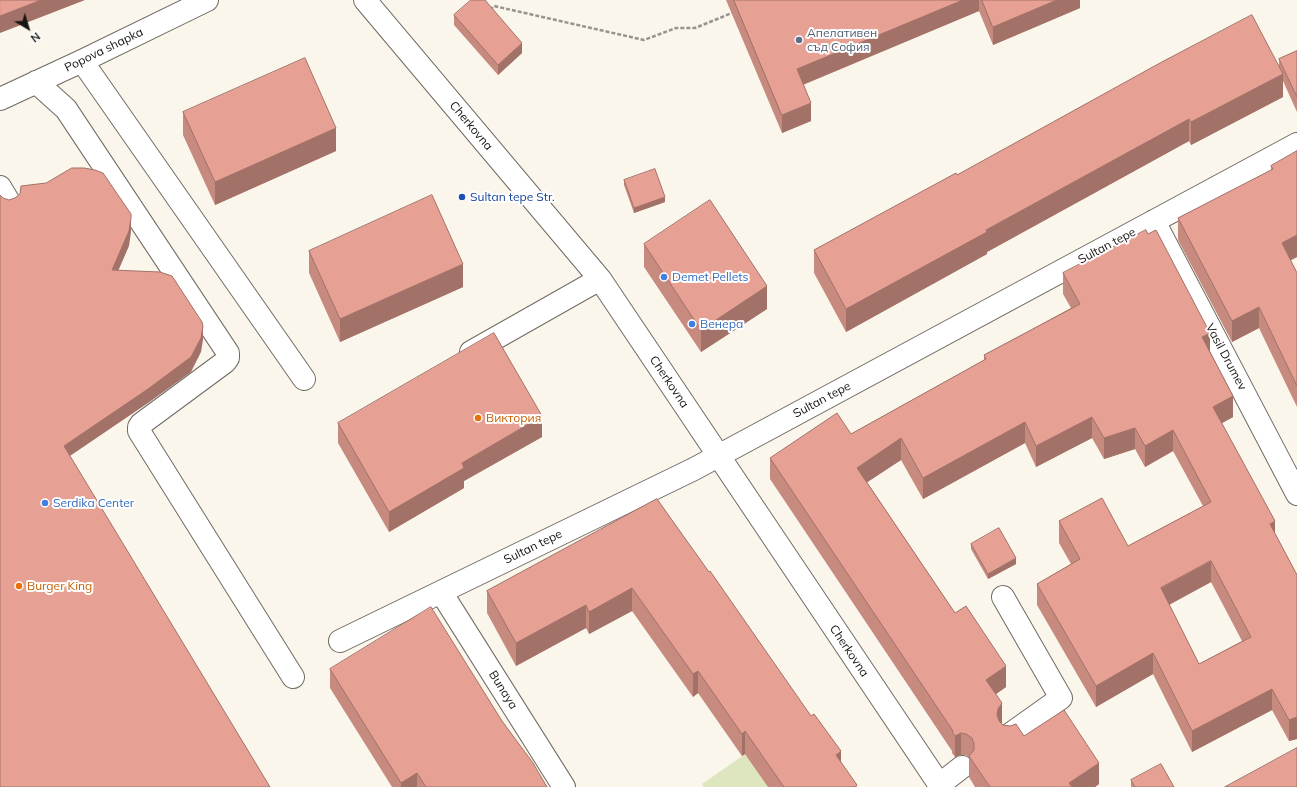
<!DOCTYPE html>
<html>
<head>
<meta charset="utf-8">
<style>
	body { margin:0 }
	#map { position:relative; width:1297px; height:787px; overflow:hidden; background:#fbf6ec; font-family:Mulish,sans-serif }
	canvas { display:block }
	.north { position:absolute; left:8px; top:8px; width:40px; height:40px; -webkit-text-stroke:3px #fff; paint-order:stroke; rotate:142deg; font-size:11px; font-weight:700; line-height:16px; text-align:center; color:#181613 }
	.north::after { content:''; display:block; margin:auto; width:14px; height:18px; background:#181613; clip-path:polygon(50% 0,100% 100%,50% 72%,0 100%) }
</style>
</head>
<body>
<div id="map">
<canvas width="1297" height="787"></canvas>
<div class="north">N</div>
</div>
<script>
const ctx = document.querySelector('canvas').getContext('2d');
ctx.lineJoin = 'round';
function paint(path, color) { ctx.fillStyle = color; ctx.fill(path, 'evenodd'); }
function stroke(path, color, width, dash) { ctx.strokeStyle = color; ctx.lineWidth = width; ctx.lineCap = dash ? 'butt' : 'round'; ctx.setLineDash(dash || []); ctx.stroke(path); }
function label(font, color, halo, rows, align = 'center') {
  ctx.font = font + ' Mulish,sans-serif'; ctx.lineWidth = 4; ctx.setLineDash([]); ctx.textBaseline = 'middle'; ctx.strokeStyle = halo; ctx.fillStyle = color; for (const [text, x, y, turn = 0] of rows) {
    ctx.save(); ctx.translate(x, y); ctx.rotate((+turn || 0) * Math.PI / 180); ctx.textAlign = isNaN(turn) ? turn : align; if (halo) ctx.strokeText(text, 0, 0); ctx.fillText(text, 0, 0); ctx.restore();
  }
}
const green = new Path2D(`
	M 754,748 L 768,787 L 704,787 L 702,784 Z`);
const path = new Path2D(`
	M 490,10 L 494,6 L 644,40 L 676,28 L 695,28 L 732,13`);
const minor = new Path2D(`
	M 365,0 L 600,279 L 941,787
	M 82,61 L 304,379
	M 36,82 L 66,109 L 228,353 L 228,358 L 225,362 L 141,424 L 139,427 L 139,431 L 293,677
	M 0,99 L 82,61 L 207,0
	M 0,187 L 9,202
	M 1154,221 L 1297,494
	M 471,352 L 600,279
	M 441,592 L 564,787
	M 1003,597 L 1061,698 L 1009,735
	M 340,641 L 694,469 L 1297,144
	M 939,785 L 962,767`);
const wall = new Path2D(`
	M 726,0 L 1080,0 L 1080,8 L 993,45 L 979,11 L 803,85 L 811,121 L 782,133 Z
	M 454,15 L 522,53 L 498,75 L 454,25 Z
	M 1297,51 L 1297,112 L 1283,81 L 1283,97 L 1191,145 L 1189,141 L 987,252 L 987,254 L 846,332 L 814,273 L 814,250 L 957,175 L 1279,68 L 1279,59 Z
	M 183,112 L 336,151 L 215,205 L 183,135 Z
	M 1297,151 L 1297,257 L 1290,260 L 1297,273 L 1297,407 L 1259,328 L 1232,342 L 1178,240 L 1178,218 L 1271,171 L 1271,166 Z
	M 624,180 L 665,202 L 634,213 L 624,185 Z
	M 644,244 L 767,309 L 701,352 L 644,267 Z
	M 309,251 L 463,287 L 340,342 L 309,273 Z
	M 1063,273 L 1210,351 L 1233,417 L 1222,423 L 1275,534 L 1297,575 L 1297,739 L 1289,741 L 1272,710 L 1192,752 L 1153,674 L 1096,707 L 1037,605 L 1037,584 L 1071,564 L 1059,543 L 1059,521 L 1128,546 L 1203,506 L 1173,451 L 1145,467 L 1135,449 L 1104,459 L 1092,438 L 1036,467 L 1025,443 L 923,499 L 901,460 L 867,482 L 955,613 L 1006,687 L 996,694 L 1002,724 L 1024,736 L 1099,784 L 1095,787 L 975,787 L 969,777 L 969,757 L 966,755 L 961,755 L 955,757 L 952,753 L 952,751 L 770,479 L 770,458 L 851,434 L 984,360 L 984,355 L 1071,308 L 1063,294 ZM 1211,582 L 1242,641 L 1199,664 L 1169,605 Z
	M 338,423 L 542,437 L 464,481 L 464,488 L 389,532 L 338,443 Z
	M 657,499 L 841,762 L 857,787 L 768,787 L 745,754 L 742,756 L 698,693 L 693,697 L 632,611 L 589,634 L 586,628 L 516,666 L 487,613 L 487,591 Z
	M 971,544 L 1016,564 L 988,579 L 971,549 Z
	M 330,669 L 502,721 L 547,787 L 392,787 L 330,688 Z
	M 1131,780 L 1174,787 L 1131,787 Z`);
const shadedWall = new Path2D(`
	M 41,0 L 85,0 L 0,33 L 0,16 Z
	M 963,0 L 979,0 L 979,11 L 797,87 L 797,69 Z
	M 1057,0 L 1080,0 L 1080,8 L 993,45 L 993,27 Z
	M 522,43 L 522,53 L 498,75 L 498,65 Z
	M 1283,74 L 1283,97 L 1191,145 L 1191,122 Z
	M 811,103 L 811,121 L 782,133 L 782,115 Z
	M 1189,119 L 1189,141 L 987,252 L 987,254 L 846,332 L 846,309 L 986,230 Z
	M 336,128 L 336,151 L 215,205 L 215,182 Z
	M 665,197 L 665,202 L 634,213 L 634,208 Z
	M 131,218 L 131,232 L 129,246 L 112,285 L 112,270 Z
	M 1297,235 L 1297,257 L 1282,265 L 1282,243 Z
	M 463,264 L 463,287 L 340,342 L 340,319 Z
	M 767,286 L 767,309 L 701,352 L 701,330 Z
	M 1259,307 L 1259,328 L 1232,342 L 1232,321 Z
	M 203,326 L 203,340 L 201,352 L 191,372 L 148,403 L 64,460 L 64,446 Z
	M 1210,333 L 1210,354 L 1202,337 Z
	M 1233,396 L 1233,417 L 1213,428 L 1213,407 Z
	M 542,416 L 542,437 L 464,481 L 464,488 L 389,532 L 389,512 L 462,463 Z
	M 1092,417 L 1092,438 L 1036,467 L 1036,446 Z
	M 1025,422 L 1025,443 L 923,499 L 923,478 Z
	M 1135,428 L 1135,449 L 1104,459 L 1104,438 Z
	M 1173,430 L 1173,451 L 1145,467 L 1145,446 Z
	M 901,438 L 901,460 L 857,489 L 857,468 Z
	M 1275,521 L 1275,542 L 1270,524 Z
	M 1016,558 L 1016,564 L 988,579 L 988,574 Z
	M 1211,561 L 1211,582 L 1161,609 L 1161,588 Z
	M 632,588 L 632,611 L 589,634 L 589,612 Z
	M 586,605 L 586,628 L 516,666 L 516,643 Z
	M 1153,653 L 1153,674 L 1096,707 L 1096,686 Z
	M 1006,666 L 1006,687 L 986,701 L 986,680 Z
	M 698,671 L 698,693 L 693,697 L 693,674 Z
	M 1272,689 L 1272,710 L 1192,752 L 1192,731 Z
	M 1002,703 L 1002,725 L 998,730 L 997,715 L 998,709 Z
	M 1297,717 L 1297,739 L 1289,741 L 1289,720 Z
	M 745,731 L 745,754 L 742,756 L 742,734 Z
	M 961,733 L 961,755 L 955,757 L 955,736 Z
	M 841,751 L 841,774 L 836,755 Z
	M 1099,763 L 1099,784 L 1095,787 L 1069,787 L 1069,783 Z
	M 417,773 L 417,787 L 401,787 L 401,783 Z`);
const building = new Path2D(`
	M 0,0 L 41,0 L 0,16 Z
	M 471,0 L 485,0 L 522,43 L 498,65 L 454,15 Z
	M 734,0 L 963,0 L 797,69 L 811,103 L 782,115 Z
	M 982,0 L 1057,0 L 993,27 Z
	M 1252,15 L 1283,74 L 1191,122 L 1189,119 L 986,230 L 987,232 L 846,309 L 814,250 L 956,173 L 957,175 L 1160,63 Z
	M 1297,51 L 1297,97 L 1279,59 Z
	M 305,58 L 336,128 L 215,182 L 183,112 Z
	M 1297,151 L 1297,235 L 1282,243 L 1297,273 L 1297,386 L 1259,307 L 1232,321 L 1178,218 L 1273,169 L 1271,166 Z
	M 72,168 L 84,168 L 95,170 L 103,173 L 131,214 L 131,218 L 129,231 L 112,270 L 160,272 L 172,276 L 202,322 L 203,326 L 201,338 L 191,357 L 148,389 L 64,446 L 270,787 L 0,787 L 0,195 L 3,198 L 9,200 L 15,198 L 20,194 L 21,186 L 46,183 Z
	M 655,169 L 665,197 L 634,208 L 624,180 Z
	M 432,195 L 463,264 L 340,319 L 309,251 Z
	M 710,200 L 767,286 L 701,330 L 644,244 Z
	M 1146,230 L 1148,234 L 1156,230 L 1210,333 L 1202,337 L 1233,396 L 1213,407 L 1275,521 L 1270,524 L 1297,575 L 1297,717 L 1289,720 L 1272,689 L 1192,731 L 1153,653 L 1096,686 L 1037,584 L 1080,559 L 1059,521 L 1102,498 L 1128,546 L 1211,502 L 1173,430 L 1145,446 L 1135,428 L 1104,438 L 1092,417 L 1036,446 L 1025,422 L 923,478 L 901,438 L 857,468 L 955,613 L 966,606 L 1006,666 L 986,680 L 1002,703 L 998,709 L 997,715 L 999,721 L 1003,725 L 1010,726 L 1016,724 L 1024,736 L 1064,710 L 1099,763 L 1069,783 L 1072,787 L 990,787 L 969,756 L 974,750 L 974,744 L 972,738 L 966,734 L 961,733 L 955,736 L 952,732 L 953,731 L 770,458 L 837,413 L 851,434 L 986,359 L 984,355 L 1080,304 L 1063,273 ZM 1211,561 L 1251,637 L 1199,664 L 1161,588 Z
	M 494,333 L 542,416 L 462,463 L 464,468 L 389,512 L 338,423 Z
	M 657,499 L 709,572 L 710,571 L 811,716 L 814,714 L 841,751 L 836,755 L 857,785 L 855,787 L 784,787 L 745,731 L 742,734 L 698,671 L 693,674 L 632,588 L 589,612 L 586,605 L 516,643 L 487,591 Z
	M 999,528 L 1016,558 L 988,574 L 971,544 Z
	M 431,607 L 502,721 L 533,763 L 547,787 L 426,787 L 417,773 L 401,783 L 330,669 Z
	M 1297,748 L 1297,787 L 1225,787 Z
	M 1161,764 L 1174,787 L 1135,787 L 1131,780 Z`);
const markers = [
	[799,40,4,"#5c6f8a"],
	[462,197,4,"#1a4fb4"],
	[664,277,4,"#3f7fe0"],
	[692,324,4,"#3f7fe0"],
	[478,418,4,"#e8710a"],
	[45,503,4,"#3f7fe0"],
	[19,586,4,"#e8710a"]
];
const serviceNames = [
	["Апелативен",807,33],
	["съд София",807,47]
];
const streetNames = [
	["Popova shapka",104,50,-26],
	["Cherkovna",471,126,50],
	["Sultan tepe",1107,246,-28],
	["Vasil Drumev",1226,357,62],
	["Cherkovna",669,382,56],
	["Sultan tepe",822,400,-28],
	["Sultan tepe",533,547,-26],
	["Cherkovna",849,651,56],
	["Bunaya",503,690,58]
];
const transitNames = [
	["Sultan tepe Str.",470,197]
];
const shopNames = [
	["Demet Pellets",672,277],
	["Венера",700,324],
	["Serdika Center",53,503]
];
const foodNames = [
	["Виктория",486,418],
	["Burger King",27,586]
];
paint(green, '#dde6be');
stroke(minor, '#706b63', 24);
stroke(path, '#97948d', 2.5, [4, 2]);
stroke(minor, '#fff', 22);
paint(wall, '#c78a7f');
paint(shadedWall, '#a27168');
paint(building, '#e7a194');
stroke(building, '#a27168', 1);
for (const [x, y, r, color] of markers) { const dot = new Path2D(); dot.arc(x, y, r, 0, 2 * Math.PI); ctx.fillStyle = color; ctx.fill(dot); stroke(dot, '#fff', 1.5); }
label('12px', '#4e5e75', '#fff', serviceNames, 'left');
label('12px', '#181613', '#fff', streetNames);
label('12px', '#164399', '#fff', transitNames, 'left');
label('12px', '#366cbe', '#fff', shopNames, 'left');
label('12px', '#c56008', '#fff', foodNames, 'left');
</script>
</body>
</html>
